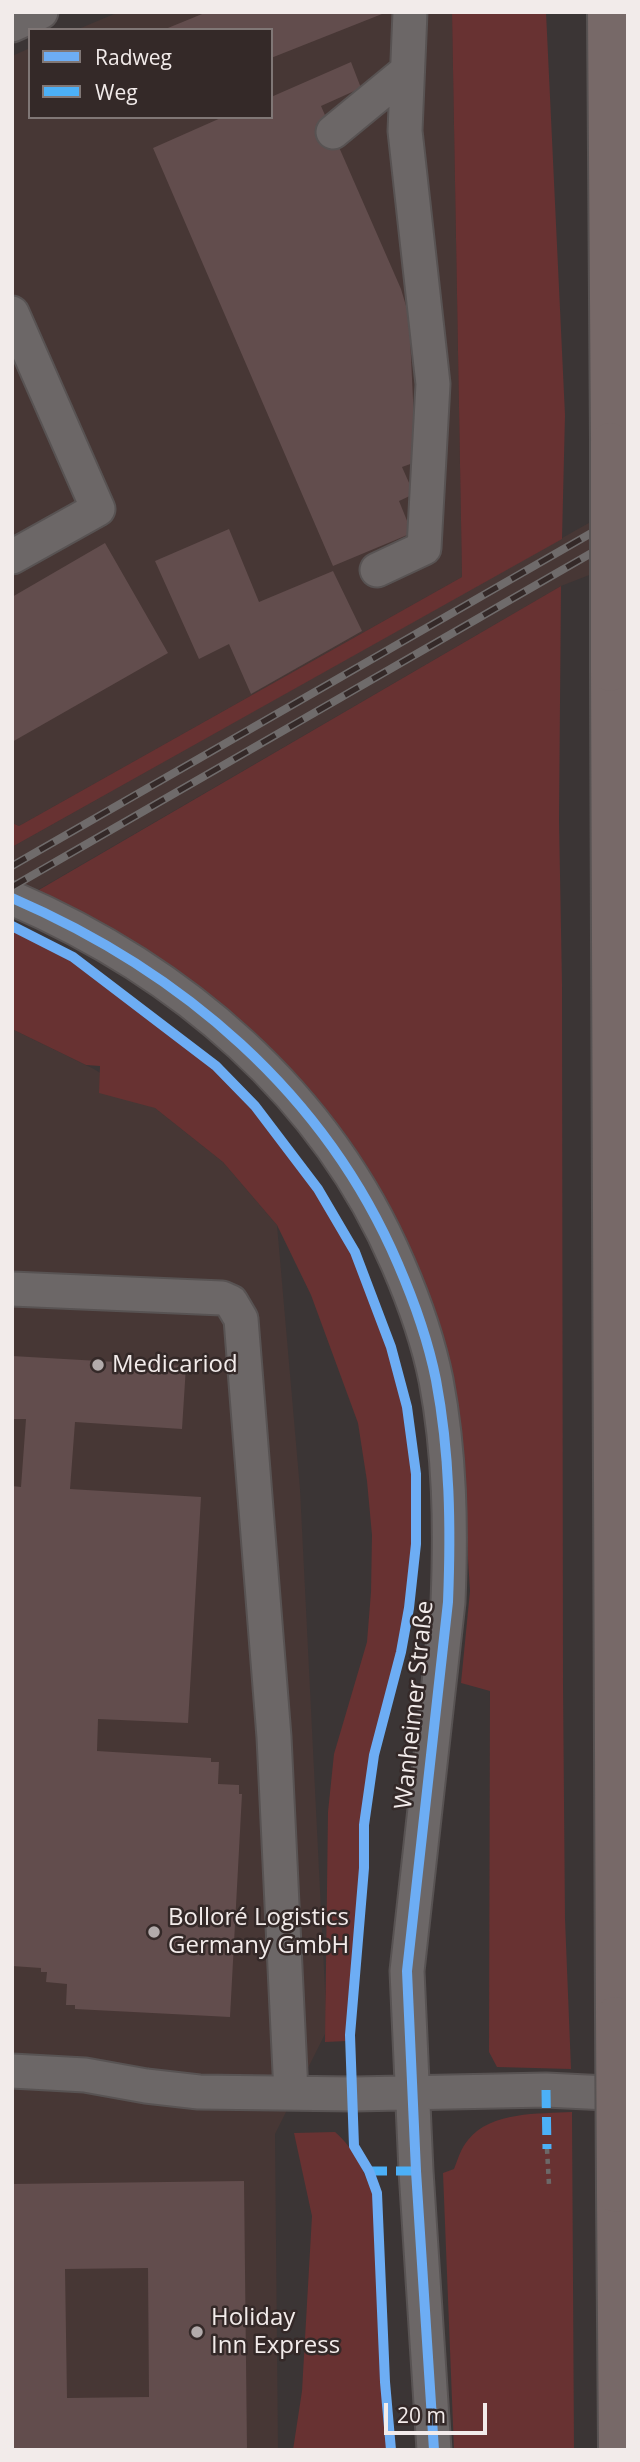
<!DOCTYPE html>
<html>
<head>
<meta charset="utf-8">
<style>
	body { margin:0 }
	#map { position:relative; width:640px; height:2462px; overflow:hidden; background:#3b3535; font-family:"Open Sans",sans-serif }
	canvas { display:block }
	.frame { position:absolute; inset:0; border:14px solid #f2ebea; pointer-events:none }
	.legend { position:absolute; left:28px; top:28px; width:245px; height:91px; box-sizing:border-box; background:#342928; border:2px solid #807776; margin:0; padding:9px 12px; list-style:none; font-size:21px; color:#f2ebea }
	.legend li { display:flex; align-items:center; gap:14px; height:35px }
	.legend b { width:35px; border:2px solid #807776 }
	.scale { position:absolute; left:384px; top:2403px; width:103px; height:32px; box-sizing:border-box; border:4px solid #f2ebea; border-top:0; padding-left:9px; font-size:21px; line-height:24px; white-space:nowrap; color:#f2ebea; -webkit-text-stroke:5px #342928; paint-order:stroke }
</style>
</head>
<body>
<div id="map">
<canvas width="640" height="2462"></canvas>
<div class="frame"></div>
<ul class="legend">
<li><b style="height:9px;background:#6dadf4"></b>Radweg</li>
<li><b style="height:9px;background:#4cb0f7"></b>Weg</li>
</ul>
<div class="scale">20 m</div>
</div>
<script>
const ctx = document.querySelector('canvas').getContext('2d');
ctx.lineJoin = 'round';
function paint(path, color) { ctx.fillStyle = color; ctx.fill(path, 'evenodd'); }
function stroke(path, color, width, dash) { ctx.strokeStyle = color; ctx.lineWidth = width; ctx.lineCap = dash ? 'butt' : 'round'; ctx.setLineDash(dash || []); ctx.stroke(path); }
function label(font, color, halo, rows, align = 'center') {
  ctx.font = font + ' "Open Sans",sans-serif'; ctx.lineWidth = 5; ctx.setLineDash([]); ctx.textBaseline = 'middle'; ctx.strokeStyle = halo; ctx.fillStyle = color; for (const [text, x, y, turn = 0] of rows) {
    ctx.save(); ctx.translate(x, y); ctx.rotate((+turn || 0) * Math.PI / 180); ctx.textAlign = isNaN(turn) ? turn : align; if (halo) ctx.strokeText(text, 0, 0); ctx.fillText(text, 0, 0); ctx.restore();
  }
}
const built = new Path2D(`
	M 119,12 L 452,12 L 462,577 L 19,826 L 12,823 L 12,56 L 30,48 L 30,117 L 271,117 L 271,30 L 76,30 Z
	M 628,501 L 628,560 L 561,586 L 12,905 L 12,847 Z
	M 12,1029 L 94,1069 L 155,1108 L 223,1162 L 277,1225 L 300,1489 L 327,2030 L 275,2134 L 278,2450 L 12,2450 Z`);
const green = new Path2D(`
	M 452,12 L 546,12 L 565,415 L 562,539 L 12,847 L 12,823 L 19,826 L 462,577 Z
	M 561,586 L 559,820 L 562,984 L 563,1684 L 565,1919 L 571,2069 L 497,2067 L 489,2052 L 490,1691 L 461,1683 L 470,1591 L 460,1429 L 348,1145 L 316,1100 L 239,1021 L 202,991 L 121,934 L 37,891 Z
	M 12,931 L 71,958 L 157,1022 L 214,1069 L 254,1108 L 316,1190 L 353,1253 L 378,1311 L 405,1408 L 413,1474 L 413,1546 L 407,1609 L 399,1652 L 372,1757 L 363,1825 L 362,1870 L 347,2041 L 325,2042 L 328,1812 L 334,1754 L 367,1642 L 371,1592 L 372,1535 L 367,1481 L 358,1423 L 311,1295 L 277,1225 L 223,1162 L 155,1108 L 99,1093 L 100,1066 L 86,1065 L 12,1029 Z
	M 572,2112 L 574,2450 L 454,2450 L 443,2173 L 454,2169 C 458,2159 461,2148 468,2140 C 491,2111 539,2114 572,2112 Z
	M 335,2132 C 355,2149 365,2173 374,2198 L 388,2450 L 293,2450 L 302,2391 L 312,2216 L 294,2133 Z`);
const building = new Path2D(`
	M 207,12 L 381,12 L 382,14 L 271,58 L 271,30 L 163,30 Z
	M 351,62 L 361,88 L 321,106 L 401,289 L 409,316 L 416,462 L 402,467 L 414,494 L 399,501 L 412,533 L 333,566 L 153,148 L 223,117 L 271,117 L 271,97 Z
	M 229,529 L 259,602 L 333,571 L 362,631 L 251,694 L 229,644 L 199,659 L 155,561 Z
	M 105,543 L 168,653 L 12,742 L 12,597 Z
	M 12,1356 L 186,1366 L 182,1429 L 75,1422 L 70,1489 L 201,1497 L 188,1723 L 98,1719 L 97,1751 L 211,1758 L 211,1762 L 219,1762 L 218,1784 L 239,1785 L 239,1794 L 242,1794 L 230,2017 L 75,2009 L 75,2005 L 66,2005 L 67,1984 L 46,1982 L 47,1972 L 41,1972 L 41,1968 L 12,1966 L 12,1486 L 21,1487 L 26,1419 L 12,1419 Z
	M 244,2181 L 247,2450 L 12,2450 L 12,2184 ZM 148,2268 L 149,2397 L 67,2398 L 65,2269 Z`);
const path = new Path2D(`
	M 547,2149 L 549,2185`);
const minor = new Path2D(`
	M 12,25 L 41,12
	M 333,132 L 407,71
	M 12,313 L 98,509 L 12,557
	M 377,570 L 424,548 L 433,384 L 405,131 L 410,12
	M 12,898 C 181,971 325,1093 398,1264 C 414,1301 428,1340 436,1380 C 450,1454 451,1527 448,1602 L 407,1971 L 416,2171 L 434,2450
	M 12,1289 L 222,1298 L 231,1302 L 241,1319 L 274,1737 L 291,2093
	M 12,2071 L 85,2075 L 146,2086 L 199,2092 L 354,2094 L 546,2090 L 628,2094`);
const highway = new Path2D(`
	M 607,12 L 610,442
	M 610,672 L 615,2016
	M 616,2193 L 618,2450`);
const rail = new Path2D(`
	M 12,866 L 628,512
	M 12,887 L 628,532`);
const highwayBridge = new Path2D(`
	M 610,442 L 610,672
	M 615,2016 L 616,2193`);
const quiet = new Path2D(`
	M 546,2090 L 547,2149
	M 369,2171 L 416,2171`);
const cycleway = new Path2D(`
	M 12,898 C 181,971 325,1093 398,1264 C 414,1301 428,1340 436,1380 C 450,1454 451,1527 448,1602 L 407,1971 L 416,2171 L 434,2450
	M 12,926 L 73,957 L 216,1066 L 255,1106 L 318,1189 L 355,1252 L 391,1347 L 407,1407 L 416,1474 L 416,1544 L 409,1608 L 401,1652 L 374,1755 L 364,1825 L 364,1868 L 350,2035 L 354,2146 L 369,2171 L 377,2193 L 385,2382 L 391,2450`);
const markers = [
	[98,1365,7,"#b2abab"],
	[154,1932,7,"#b2abab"],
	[197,2332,7,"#b2abab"]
];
const poiNames = [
	["Medicariod",112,1365],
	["Bolloré Logistics",168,1918],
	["Germany GmbH",168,1946],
	["Holiday",211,2318],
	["Inn Express",211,2346]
];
const streetNames = [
	["Wanheimer Straße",415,1705,-84]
];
paint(built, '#473735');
paint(green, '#683232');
paint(building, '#624d4d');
stroke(minor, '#585353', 37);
stroke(highway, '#585353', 42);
stroke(path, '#6c6868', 4.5, [5, 5]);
stroke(minor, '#6c6767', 33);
stroke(highway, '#776968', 38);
stroke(rail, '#6f6b6b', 8);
stroke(rail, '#342928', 5, [16]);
stroke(highwayBridge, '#585353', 42, []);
stroke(highwayBridge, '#776968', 38);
stroke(quiet, '#4cb0f7', 9, [18, 9]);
stroke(cycleway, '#6dadf4', 10);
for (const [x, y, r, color] of markers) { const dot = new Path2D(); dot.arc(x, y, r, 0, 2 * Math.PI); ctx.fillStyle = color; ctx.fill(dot); stroke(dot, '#342928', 2.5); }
label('24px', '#f2ebea', '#342928', poiNames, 'left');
label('24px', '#f2ebea', '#342928', streetNames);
</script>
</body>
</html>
